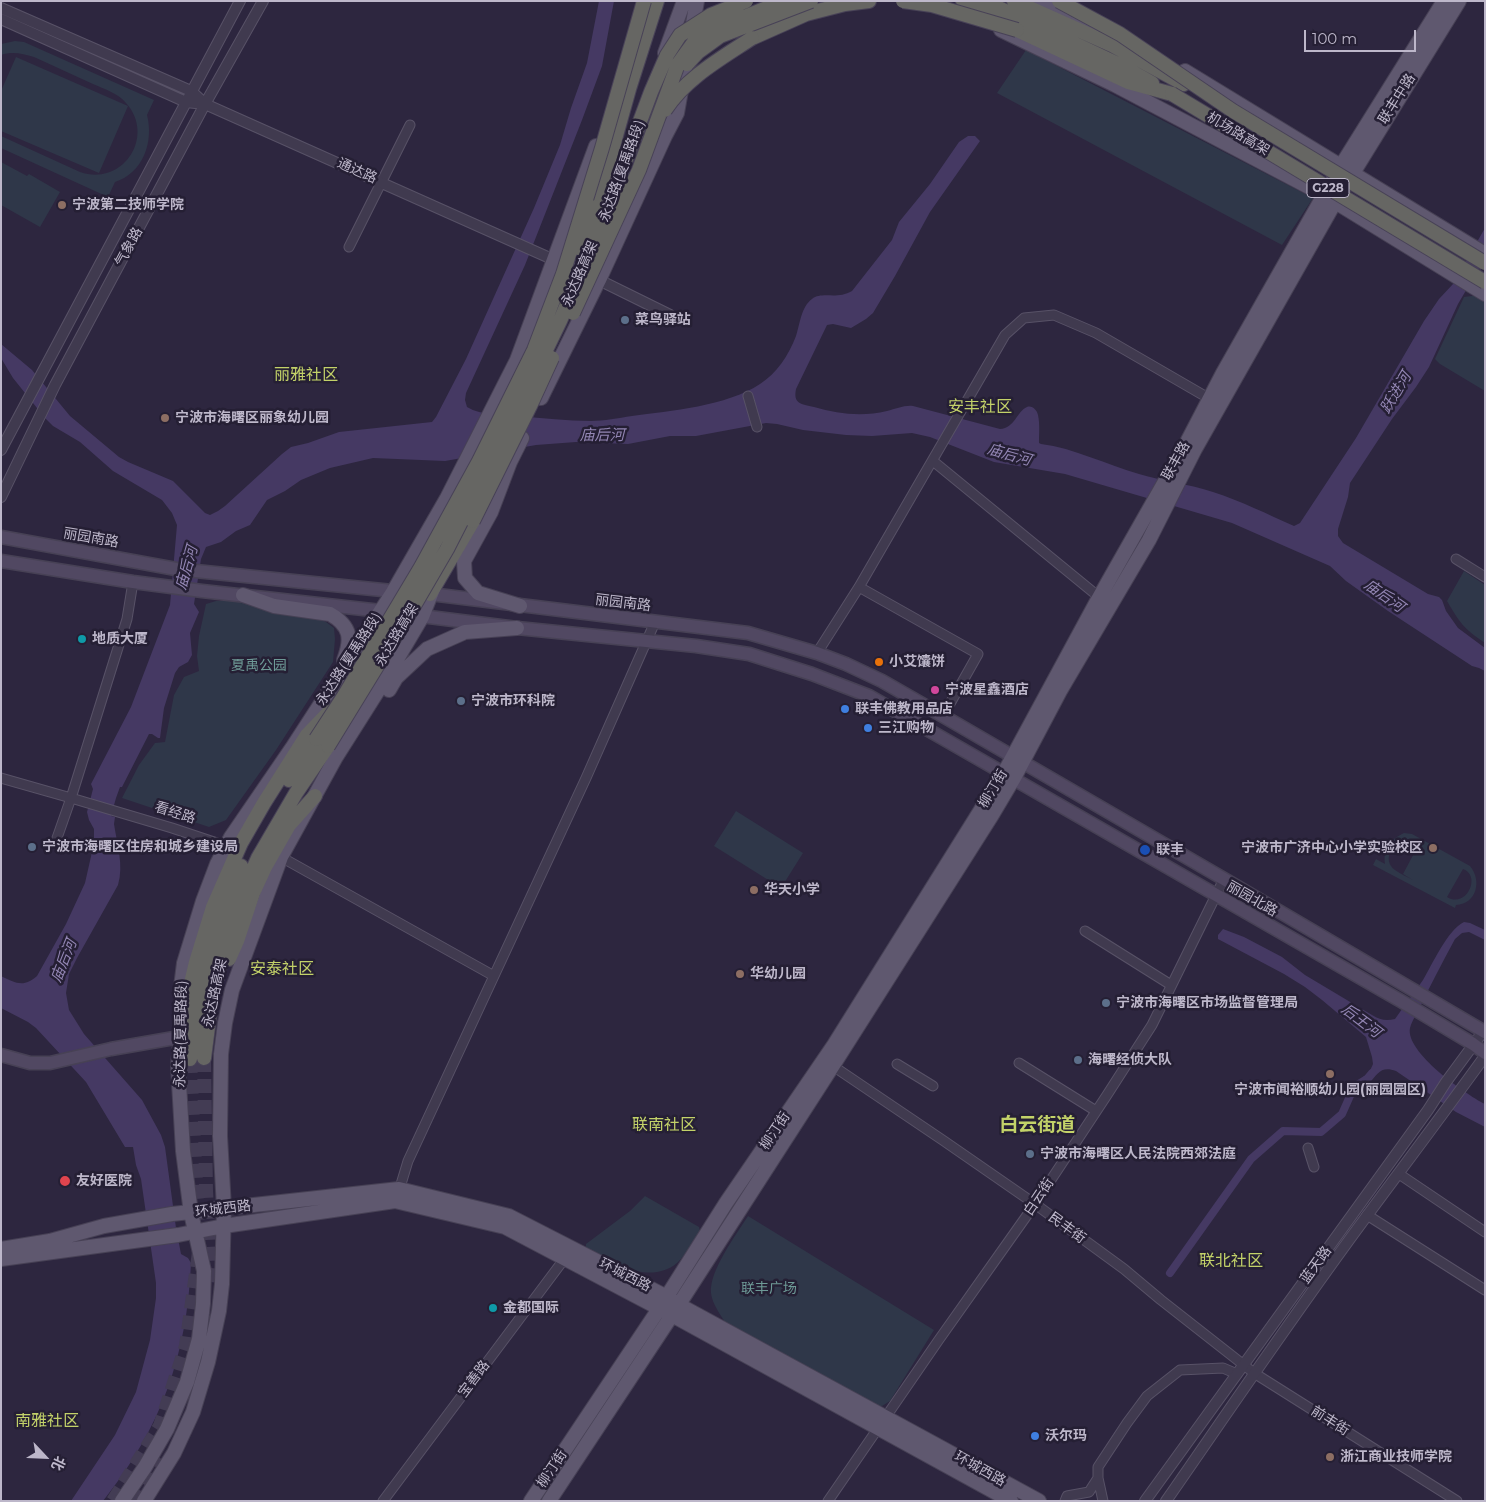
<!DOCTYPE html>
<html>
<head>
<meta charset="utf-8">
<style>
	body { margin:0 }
	#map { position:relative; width:1486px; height:1502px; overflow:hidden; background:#2d263f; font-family:Montserrat,"Noto Sans SC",sans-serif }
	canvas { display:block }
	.frame { position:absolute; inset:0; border:2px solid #bdb7ca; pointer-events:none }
	.north { position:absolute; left:20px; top:1432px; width:50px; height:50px; -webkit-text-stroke:4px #251f34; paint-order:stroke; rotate:115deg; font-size:14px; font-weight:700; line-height:20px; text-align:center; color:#bdb7ca }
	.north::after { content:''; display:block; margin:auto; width:18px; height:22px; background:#bdb7ca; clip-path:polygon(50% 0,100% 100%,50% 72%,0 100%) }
	.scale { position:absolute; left:1304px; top:30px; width:112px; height:22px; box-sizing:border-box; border:2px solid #bdb7ca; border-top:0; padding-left:6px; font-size:15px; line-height:18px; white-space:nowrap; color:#bdb7ca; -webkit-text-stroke:4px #251f34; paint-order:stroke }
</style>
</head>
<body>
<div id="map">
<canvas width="1486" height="1502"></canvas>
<div class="frame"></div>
<div class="north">北</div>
<div class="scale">100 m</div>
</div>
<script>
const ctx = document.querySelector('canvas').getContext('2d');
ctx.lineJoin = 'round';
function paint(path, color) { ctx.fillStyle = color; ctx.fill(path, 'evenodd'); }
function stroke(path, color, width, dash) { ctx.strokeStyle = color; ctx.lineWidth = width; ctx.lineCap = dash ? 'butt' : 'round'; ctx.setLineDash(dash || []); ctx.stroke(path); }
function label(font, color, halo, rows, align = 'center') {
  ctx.font = font + ' Montserrat,"Noto Sans SC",sans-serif'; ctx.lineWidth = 5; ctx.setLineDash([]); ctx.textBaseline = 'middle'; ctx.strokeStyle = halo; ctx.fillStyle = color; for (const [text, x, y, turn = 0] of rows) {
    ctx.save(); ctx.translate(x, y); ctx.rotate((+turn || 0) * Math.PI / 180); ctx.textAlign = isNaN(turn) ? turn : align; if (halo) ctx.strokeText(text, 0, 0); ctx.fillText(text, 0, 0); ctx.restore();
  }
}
const green = new Path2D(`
	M 15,41 L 24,42 L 154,100 L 147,115 C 154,142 143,173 115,182 L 108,197 L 1,148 L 1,136 L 80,172 C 123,187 156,136 126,103 C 118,93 104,89 93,84 C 73,75 54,66 34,57 C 23,54 13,51 1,55 L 1,44 Z
	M 1026,50 L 1313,198 L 1282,245 L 997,93 Z
	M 16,57 L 128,106 L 99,173 L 1,131 L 1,91 Z
	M 1,162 L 27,176 L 29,174 L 60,192 L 40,227 L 1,205 Z
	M 1479,295 L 1485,299 L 1485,391 L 1440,364 L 1435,359 L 1464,297 Z
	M 1464,571 L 1485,585 L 1485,643 C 1463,628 1460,623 1447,601 Z
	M 216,601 L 234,601 L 319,619 L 326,622 L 334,628 L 335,639 L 333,662 L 276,750 L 226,820 L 209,827 L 122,798 L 139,765 L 155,743 L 165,742 L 174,695 L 184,677 L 199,671 L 197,656 L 199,636 L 206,604 Z
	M 736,811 L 803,853 L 781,888 L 714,846 Z
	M 1404,833 L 1412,834 L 1470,866 C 1482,880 1477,904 1456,905 L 1455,908 L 1373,865 L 1376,859 L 1385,864 C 1383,848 1390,840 1404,833 ZM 1407,839 L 1419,844 L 1403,874 L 1413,880 C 1408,877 1400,874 1395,870 C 1381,859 1393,843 1407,839 ZM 1463,869 C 1482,876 1466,909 1447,897 Z
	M 645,1196 L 699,1227 L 700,1231 C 693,1241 686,1255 677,1263 C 649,1286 612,1262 586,1248 L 586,1244 L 630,1211 Z
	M 748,1216 L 934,1330 L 890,1401 L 882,1406 L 875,1406 L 726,1324 C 721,1315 712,1304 711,1293 C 709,1271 736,1235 748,1216 Z`);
const water = new Path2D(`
	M 599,1 L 614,1 L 602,66 L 582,120 L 525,265 L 466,393 L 465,400 L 467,407 C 482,416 502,415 519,416 C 543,418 567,421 591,421 C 604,421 618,418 632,416 C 670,411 727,406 760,384 C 776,374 789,355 796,336 C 800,324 801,307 812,299 C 822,291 837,300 852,291 L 892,240 L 899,222 L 930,184 L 959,142 L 968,136 L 975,136 L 980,141 L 930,212 L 895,276 L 873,313 L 866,319 L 851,328 L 833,324 L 827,325 L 796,389 C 793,404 801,404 814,407 C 838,414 862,417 887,411 C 896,409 904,405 913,406 L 1000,429 C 1015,428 1017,411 1027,407 C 1032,405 1037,410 1038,415 C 1040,424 1039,434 1039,443 L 1041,444 C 1074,448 1107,465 1139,474 C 1163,481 1189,484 1213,492 C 1241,501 1267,514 1294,526 L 1300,523 L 1356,438 L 1424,321 L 1439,299 L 1453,284 L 1485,228 L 1485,258 L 1458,304 L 1429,367 L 1416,387 L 1392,419 L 1350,483 L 1348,497 L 1338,529 L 1338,536 L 1343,543 L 1428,594 L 1439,597 L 1442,600 L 1446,611 L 1458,628 L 1485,648 L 1485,671 L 1479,668 L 1472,666 L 1388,611 L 1346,581 L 1330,566 L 1232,523 L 1065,474 L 994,462 L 930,437 L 912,433 L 872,436 L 846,435 L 803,430 L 777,424 L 766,423 L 696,436 L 670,436 L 628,444 L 576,442 L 536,445 L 445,461 L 373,458 L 330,468 L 301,480 L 285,491 L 267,500 L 250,525 L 236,531 L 221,542 L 206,547 L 201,559 L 194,604 L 199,612 L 190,633 L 192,655 L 188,662 L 179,667 L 175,673 L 164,708 L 160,738 L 158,738 L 152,734 L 149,734 L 122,787 L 120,787 L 116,798 L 111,816 L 115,817 L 114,824 C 117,844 124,865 118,885 L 77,958 L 69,974 L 66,993 L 69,1010 L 84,1034 L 142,1100 L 161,1135 L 165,1147 L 176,1228 L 181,1254 L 188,1258 L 191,1263 C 187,1356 161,1428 103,1501 L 71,1501 L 115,1435 L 136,1392 L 150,1340 L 156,1298 L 156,1283 L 141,1179 L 136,1165 L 133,1147 L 125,1147 L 86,1082 L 36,1028 L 28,1022 L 1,1008 L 1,976 C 15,983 24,988 37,976 L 66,924 L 85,883 L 92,852 L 94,837 L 94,829 L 89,820 L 87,812 L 93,789 L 91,784 L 131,707 L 170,605 L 177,525 L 172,513 L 162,500 L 113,471 L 80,442 L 53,426 L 45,418 L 13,378 L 1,358 L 1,344 L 32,370 L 70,416 L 119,457 L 128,462 L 173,481 L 205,513 L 210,515 L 218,511 L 225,506 L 282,454 L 291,447 L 308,443 L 339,432 L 432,422 L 436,417 L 466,359 L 534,208 L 560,145 L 571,108 L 587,63 Z
	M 1464,922 L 1470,923 L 1485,930 L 1485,940 L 1469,932 L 1462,933 L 1455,939 C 1443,961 1431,984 1420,1007 C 1417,1013 1412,1021 1410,1028 C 1405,1052 1465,1094 1485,1104 L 1485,1127 L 1456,1112 L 1396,1071 C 1381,1066 1378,1073 1369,1084 L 1363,1077 L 1369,1073 L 1373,1064 L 1372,1057 L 1366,1037 L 1322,1000 L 1305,987 L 1284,974 L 1218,939 L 1218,935 L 1223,929 L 1244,937 L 1282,957 L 1305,975 L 1372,1015 C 1380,1020 1386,1021 1395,1019 C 1404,1006 1414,993 1423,980 C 1432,965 1448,929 1464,922 Z`);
const canal = new Path2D(`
	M 1170,1273 L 1251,1159 L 1283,1131 L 1321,1132 L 1342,1114 L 1354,1087 L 1367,1079 L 1372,1073`);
const trunkTunnel = new Path2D(`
	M 204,1058 L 206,1191 L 210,1262 L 208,1282
	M 190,1059 L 198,1223
	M 113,1501 L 160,1426 L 186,1346 L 199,1252
	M 131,1501 L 139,1492 L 158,1457`);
const minor = new Path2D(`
	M 349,247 L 410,125
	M 748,396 L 757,427
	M 933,461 L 1099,597
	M 1456,559 L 1485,577
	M 859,587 L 978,654 L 943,716
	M 817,653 L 859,587 L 1005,335 L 1024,318 L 1054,315 L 1096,333 L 1210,399
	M 1,778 L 71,798 L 127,619 L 133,582
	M 57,838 L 71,798 L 172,828 L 226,846
	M 281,857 L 494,976
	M 1085,931 L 1171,985
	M 1019,1063 L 1096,1111
	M 830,1064 L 944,1141 L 1035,1204 L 1124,1269 L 1161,1300 L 1254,1373 L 1457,1501
	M 897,1064 L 933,1086
	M 1308,1148 L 1314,1167
	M 1399,1174 L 1485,1232
	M 398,1194 L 408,1161 L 586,778 L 655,622
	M 1367,1215 L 1485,1290
	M 383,1501 L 565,1258
	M 828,1501 L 938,1341 L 1035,1204 L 1107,1095 L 1152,1025 L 1224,879
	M 1065,1501 L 1067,1496 L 1089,1492 L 1098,1478
	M 1103,1501 L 1098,1478 L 1098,1467 L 1127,1423 L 1147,1396 L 1180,1370 L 1223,1368 L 1237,1374`);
const tertiary = new Path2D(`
	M 1,8 L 191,91 L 205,104 L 186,102 L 1,19
	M 205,104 L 599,280 L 670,315
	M 1,450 L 240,1
	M 1,497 L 55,385 L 205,104 L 263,1
	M 1145,1501 L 1428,1110 L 1446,1082 L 1485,1029
	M 1166,1501 C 1232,1406 1297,1310 1366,1217 C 1406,1163 1446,1110 1485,1056`);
const secondary = new Path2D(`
	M 1,537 L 176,569 L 402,592
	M 1,561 L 133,582 L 202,591 L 390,612
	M 422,593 L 748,633 L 817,653 L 846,664 L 882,681 L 943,716 L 1224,879 L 1485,1032
	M 413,615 L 517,628 L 696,646 L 749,654 L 812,674 L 869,696 L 1401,1001 L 1473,1044 L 1485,1053
	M 1,1055 L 30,1063 L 50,1063 L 111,1049 L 180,1037`);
const primary = new Path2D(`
	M 1040,1 L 1093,26
	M 1001,30 L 1115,85 L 1324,195 L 1485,294
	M 665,53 L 684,1
	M 1185,71 L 1485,254
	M 541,398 L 599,280 L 665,136 L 677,113 L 697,1
	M 243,595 L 274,606 L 330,614 C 351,626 352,639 344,660
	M 520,606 L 478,593 L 465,578 L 464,561 L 491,512 L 510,462 L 522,438
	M 389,690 L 396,678 L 427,649 L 465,632 L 517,628
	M 1,1249 L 50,1241 L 104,1226 L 172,1214 L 399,1189 L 509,1216 L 667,1297 L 679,1305 L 1039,1501
	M 1,1259 L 178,1235 L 224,1226 L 395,1201 L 505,1227 L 672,1315 L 1011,1501
	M 122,1501 L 145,1467 L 167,1429 L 187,1382 L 199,1339 L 203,1304 L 204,1271 L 191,1213 L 183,1151 L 178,1066 L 182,1021 L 181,987 L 184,963 L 203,901 L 217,864 L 231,837 L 292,748 L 393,592 L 447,498 L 517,360 L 596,146
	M 144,1501 L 174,1453 L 193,1412 L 208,1362 L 219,1311 L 222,1284 L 224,1208 L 220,1136 L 221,1054 L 225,1023 L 232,990 L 281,857 L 336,757 L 386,678 L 422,617 L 435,584
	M 531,1501 L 659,1309 L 726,1203 L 834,1045 L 1004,773 L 1096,603 L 1184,448 L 1223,373 L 1324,195 L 1341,166 L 1444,1
	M 549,1501 L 672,1315 L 832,1067 L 992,815 L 1014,778 L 1060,691 L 1149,540 L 1195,449 L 1335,202 L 1459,1`);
const trunk = new Path2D(`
	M 963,1 L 1017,30 L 1128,82 L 1172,94
	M 984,1 L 1120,65 L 1152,83
	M 1014,1 L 1112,45 L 1184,84
	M 752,38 L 806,14 L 845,4 L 869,1
	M 596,207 L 629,89 L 657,1
	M 430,594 L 473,521
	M 289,780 L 316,739
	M 229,959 L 237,941 L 253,893 L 265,867 L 289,825 L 315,796
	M 182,1021 L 196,962 L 213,907 L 241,843 L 264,803 L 307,735 L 330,711
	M 204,1058 L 212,996 L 221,962 L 243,892 L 258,858 L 296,793 L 328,746
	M 190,1059 C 195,1017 202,975 215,935 C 223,912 232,889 241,866`);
const trunkBridge = new Path2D(`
	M 903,1 L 932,5 L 1017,30
	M 1059,1 L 1120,34 L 1233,111 L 1485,263
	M 687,64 L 698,52 L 720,36 L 811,1
	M 1172,94 L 1485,282
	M 665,110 C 686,78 720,59 752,38
	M 579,248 L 596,207
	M 573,313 L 639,170 L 678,64 L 694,42 L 706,31 L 727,21 L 747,16 L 784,1
	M 473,521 L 530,406 L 552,358
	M 316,739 L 344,696 L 421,567 L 479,461 L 534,350 L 563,274 L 602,148 L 644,1
	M 328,746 L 415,604 L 447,549 L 498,449 L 560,321 L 606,212 L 651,92 L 667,55 L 680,35 L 711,15 L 746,1`);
const markers = [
	[62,205,5,"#8d6e63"],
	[625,320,5,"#5c6f8a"],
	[165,418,5,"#8d6e63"],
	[82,639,5,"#0f9aa8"],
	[879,662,5,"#e8710a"],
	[935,690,5,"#d1479c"],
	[461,701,5,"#5c6f8a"],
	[845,709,5,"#3f7fe0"],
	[868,728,5,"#3f7fe0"],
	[32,847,5,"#5c6f8a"],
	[1433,848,5,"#8d6e63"],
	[1145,850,6,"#1a4fb4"],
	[754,890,5,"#8d6e63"],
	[740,974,5,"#8d6e63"],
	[1106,1003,5,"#5c6f8a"],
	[1078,1060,5,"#5c6f8a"],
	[1330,1074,5,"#8d6e63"],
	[1030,1154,5,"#5c6f8a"],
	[65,1181,6,"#e0444e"],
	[493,1308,5,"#0f9aa8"],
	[1035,1436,5,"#3f7fe0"],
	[1330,1457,5,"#8d6e63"]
];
const shields = [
	[1328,188,42]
];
const shieldNames = [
	["G228",1328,188]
];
const streetNames = [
	["联丰中路",1397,99,-58],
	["机场路高架",1238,134,31],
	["通达路",357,171,24],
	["永达路(夏禹路段)",622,171,-70],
	["气象路",129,247,-62],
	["永达路高架",580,274,-67],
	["联丰路",1176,461,-61],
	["丽园南路",91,538,10],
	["丽园南路",623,603,7],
	["永达路高架",397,635,-59],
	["永达路(夏禹路段)",349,659,-57],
	["柳汀街",993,789,-59],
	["看经路",175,813,18],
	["丽园北路",1252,899,30],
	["永达路高架",215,993,-78],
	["永达路(夏禹路段)",181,1034,-89],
	["柳汀街",775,1131,-56],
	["白云街",1039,1197,-56],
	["环城西路",223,1209,-7],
	["民丰街",1067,1228,36],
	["蓝天路",1316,1265,-54],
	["环城西路",625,1275,27],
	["宝善路",474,1379,-53],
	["前丰街",1330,1421,32],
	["柳汀街",552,1469,-56],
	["环城西路",980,1469,29]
];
const poiNames = [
	["宁波第二技师学院",72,205],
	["菜鸟驿站",635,320],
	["宁波市海曙区丽象幼儿园",175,418],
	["地质大厦",92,639],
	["小艾馕饼",889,662],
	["宁波星鑫酒店",945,690],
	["宁波市环科院",471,701],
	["联丰佛教用品店",855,709],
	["三江购物",878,728],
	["宁波市海曙区住房和城乡建设局",42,847],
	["宁波市广济中心小学实验校区",1423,848,"right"],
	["联丰",1156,850],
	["华天小学",764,890],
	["华幼儿园",750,974],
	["宁波市海曙区市场监督管理局",1116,1003],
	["海曙经侦大队",1088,1060],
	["宁波市闻裕顺幼儿园(丽园园区)",1330,1090,"center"],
	["宁波市海曙区人民法院西郊法庭",1040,1154],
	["友好医院",76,1181],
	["金都国际",503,1308],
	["沃尔玛",1045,1436],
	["浙江商业技师学院",1340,1457]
];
const parkNames = [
	["夏禹公园",259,666],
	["联丰广场",769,1289]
];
const waterNames = [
	["跃进河",1396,393,-59],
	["庙后河",602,436],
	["庙后河",1009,455,16],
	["庙后河",187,568,-74],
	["庙后河",1384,596,35],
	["庙后河",64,961,-68],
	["后王河",1361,1021,37]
];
const quarterNames = [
	["丽雅社区",306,375],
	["安丰社区",980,407],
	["安泰社区",282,969],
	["联南社区",664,1125],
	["联北社区",1231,1261],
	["南雅社区",47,1421]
];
const districtNames = [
	["白云街道",1037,1125]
];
paint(green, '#2f3749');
paint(water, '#453963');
stroke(canal, '#453963', 8);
stroke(trunkTunnel, '#433c54', 14, [14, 7]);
stroke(minor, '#585267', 11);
stroke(tertiary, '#585267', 12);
stroke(secondary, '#474155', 15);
stroke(primary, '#474155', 16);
stroke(trunk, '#484257', 16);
stroke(minor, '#403a4f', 9);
stroke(tertiary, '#403a4f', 10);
stroke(secondary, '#514862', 12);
stroke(primary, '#5f586f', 14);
stroke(trunk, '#666663', 14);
stroke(trunkBridge, '#484257', 16, []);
stroke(trunkBridge, '#666663', 14);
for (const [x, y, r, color] of markers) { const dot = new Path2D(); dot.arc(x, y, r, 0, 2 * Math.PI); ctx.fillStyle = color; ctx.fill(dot); stroke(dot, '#251f34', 2); }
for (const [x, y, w] of shields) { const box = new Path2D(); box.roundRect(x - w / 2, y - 9.5, w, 19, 4); ctx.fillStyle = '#251f34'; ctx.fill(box); stroke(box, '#bdb7ca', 1); }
label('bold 12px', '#bdb7ca', null, shieldNames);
label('14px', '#bdb7ca', '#251f34', streetNames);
label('bold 14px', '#bdb7ca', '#251f34', poiNames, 'left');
label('14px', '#6e9a97', '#251f34', parkNames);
label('italic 15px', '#9386b4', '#251f34', waterNames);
label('16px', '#c3d269', '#251f34', quarterNames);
label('bold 19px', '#c3d269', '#251f34', districtNames);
</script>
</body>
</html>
